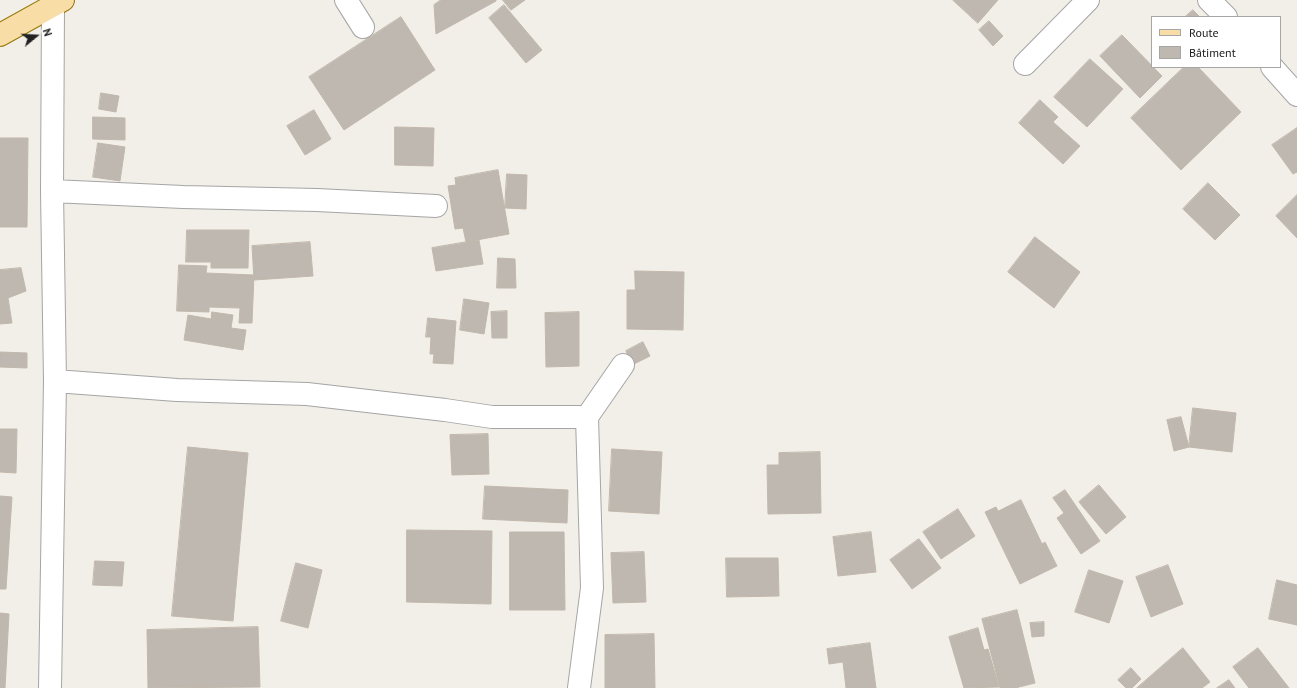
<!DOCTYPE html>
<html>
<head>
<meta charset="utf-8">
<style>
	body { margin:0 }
	#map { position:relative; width:1297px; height:688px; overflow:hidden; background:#f1efe8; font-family:"PT Sans",sans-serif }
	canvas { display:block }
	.legend { position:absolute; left:1151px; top:16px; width:130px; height:52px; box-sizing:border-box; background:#fff; border:1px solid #a6a6a6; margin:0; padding:5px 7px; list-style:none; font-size:12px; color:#212121 }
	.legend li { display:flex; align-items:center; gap:8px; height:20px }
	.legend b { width:20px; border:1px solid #a6a6a6 }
	.north { position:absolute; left:16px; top:16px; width:40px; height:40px; -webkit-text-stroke:3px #fff; paint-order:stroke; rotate:72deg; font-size:11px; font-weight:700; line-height:16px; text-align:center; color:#212121 }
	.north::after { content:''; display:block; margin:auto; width:14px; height:18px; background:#212121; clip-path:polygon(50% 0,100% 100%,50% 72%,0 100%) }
</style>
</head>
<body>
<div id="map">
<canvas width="1297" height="688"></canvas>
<ul class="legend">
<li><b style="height:5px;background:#f8dda6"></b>Route</li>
<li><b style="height:11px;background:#beb8b1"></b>Bâtiment</li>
</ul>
<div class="north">N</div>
</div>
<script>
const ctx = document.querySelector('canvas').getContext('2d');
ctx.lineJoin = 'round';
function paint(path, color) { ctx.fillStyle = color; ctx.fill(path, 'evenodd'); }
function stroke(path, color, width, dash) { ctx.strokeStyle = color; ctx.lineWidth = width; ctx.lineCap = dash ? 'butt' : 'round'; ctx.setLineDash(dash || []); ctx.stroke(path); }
const building = new Path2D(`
	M 441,0 L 496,0 L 496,1 L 436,34 L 434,5 Z
	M 503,0 L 525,0 L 511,10 Z
	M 953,0 L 998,0 L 978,23 Z
	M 504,5 L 542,50 L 526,63 L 489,18 Z
	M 1193,10 L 1200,17 L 1185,17 Z
	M 401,17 L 435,70 L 344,130 L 309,77 Z
	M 989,21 L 1003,36 L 993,46 L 979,30 Z
	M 1122,35 L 1162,76 L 1140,98 L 1100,56 Z
	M 1090,59 L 1123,89 L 1087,127 L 1054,97 Z
	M 1184,67 L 1198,67 L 1241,112 L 1181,170 L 1131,118 Z
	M 101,93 L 119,96 L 116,112 L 99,109 Z
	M 1040,100 L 1058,117 L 1053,122 L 1080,146 L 1063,164 L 1019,123 Z
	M 314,110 L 331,139 L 305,155 L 287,126 Z
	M 93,117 L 125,118 L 125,140 L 93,139 Z
	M 395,127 L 434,128 L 433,166 L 395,165 Z
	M 1297,128 L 1297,172 L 1293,174 L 1272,145 Z
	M 0,138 L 28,138 L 27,227 L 0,227 Z
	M 98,143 L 125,147 L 120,181 L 93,177 Z
	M 498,170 L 509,234 L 466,242 L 463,228 L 455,229 L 448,186 L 456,185 L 455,178 Z
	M 507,174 L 527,175 L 526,209 L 505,208 Z
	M 1208,183 L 1240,215 L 1215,240 L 1183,209 Z
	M 1297,195 L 1297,238 L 1276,216 Z
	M 187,230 L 249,230 L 248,268 L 211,268 L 211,262 L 186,262 Z
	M 1035,237 L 1080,272 L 1054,308 L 1008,272 Z
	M 479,240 L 483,264 L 436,271 L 432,248 Z
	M 310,242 L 313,276 L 254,280 L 252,246 Z
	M 498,258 L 515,259 L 516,288 L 497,288 Z
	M 179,265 L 207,266 L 206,273 L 254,275 L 252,323 L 239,323 L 240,308 L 209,307 L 209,312 L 177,311 Z
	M 21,268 L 26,291 L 8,298 L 12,323 L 0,324 L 0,270 Z
	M 635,271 L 684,272 L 683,330 L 627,329 L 627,290 L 635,290 Z
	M 464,299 L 489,303 L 484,334 L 460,330 Z
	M 507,311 L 507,338 L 492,338 L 491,312 Z
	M 212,312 L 233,315 L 231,328 L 246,330 L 243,350 L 184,340 L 188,315 L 211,319 Z
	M 579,312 L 579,366 L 546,367 L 545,313 Z
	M 428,318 L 456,321 L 453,364 L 433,363 L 434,354 L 430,354 L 431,337 L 426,337 Z
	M 643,342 L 650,356 L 632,365 L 626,351 Z
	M 0,352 L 27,353 L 27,368 L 0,367 Z
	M 1193,408 L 1236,413 L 1232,452 L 1189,447 Z
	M 1181,417 L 1189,447 L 1174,451 L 1167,420 Z
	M 0,429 L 17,429 L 16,473 L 0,472 Z
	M 488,434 L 489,474 L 452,475 L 450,435 Z
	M 188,447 L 248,453 L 233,621 L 172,616 Z
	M 612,449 L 662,452 L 659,514 L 609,511 Z
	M 820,452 L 821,513 L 768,514 L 767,465 L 779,465 L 779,453 Z
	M 1099,485 L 1126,517 L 1106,534 L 1079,502 Z
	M 485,486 L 568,490 L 567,523 L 483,519 Z
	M 1065,490 L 1100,541 L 1081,554 L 1057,518 L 1064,513 L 1053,498 Z
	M 0,496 L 12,497 L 6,589 L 0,589 Z
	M 1021,500 L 1042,544 L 1045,542 L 1057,566 L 1020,584 L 985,512 L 996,507 L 998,511 Z
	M 958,509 L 975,536 L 941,559 L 923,532 Z
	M 407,530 L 492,531 L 491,604 L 407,602 Z
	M 510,532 L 564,532 L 565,610 L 510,610 Z
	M 871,532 L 876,572 L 838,576 L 833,537 Z
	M 919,539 L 941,568 L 912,589 L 890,560 Z
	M 644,552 L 646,602 L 613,603 L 611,553 Z
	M 726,558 L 778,558 L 779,596 L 727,597 Z
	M 95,561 L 124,562 L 122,586 L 93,585 Z
	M 296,563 L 322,570 L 308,628 L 281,621 Z
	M 1168,565 L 1183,604 L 1151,617 L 1136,577 Z
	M 1089,570 L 1123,581 L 1109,623 L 1075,612 Z
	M 1277,580 L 1297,585 L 1297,625 L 1269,619 Z
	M 1017,610 L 1035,683 L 1015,688 L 1000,688 L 982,619 Z
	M 0,613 L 9,614 L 5,688 L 0,688 Z
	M 1044,622 L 1044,636 L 1032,637 L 1030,623 Z
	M 258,627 L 260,687 L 148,688 L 147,630 Z
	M 978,628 L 984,650 L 988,649 L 999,687 L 964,688 L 949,637 Z
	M 654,634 L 655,688 L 605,688 L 605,635 Z
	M 870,643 L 876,688 L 846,688 L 843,662 L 829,664 L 827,649 Z
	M 1183,648 L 1210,682 L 1202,688 L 1137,688 Z
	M 1258,648 L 1289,688 L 1249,688 L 1233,667 Z
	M 1131,668 L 1141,679 L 1132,688 L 1126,688 L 1118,680 Z
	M 1229,680 L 1235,688 L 1217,688 Z`);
const minor = new Path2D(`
	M 346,0 L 363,27
	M 1209,0 L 1226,17
	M 1025,64 L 1088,0
	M 1272,67 L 1297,95
	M 52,191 L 183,197 L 317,200 L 436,206
	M 55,381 L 177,390 L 307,394 L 445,410 L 492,417 L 587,417 L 623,365
	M 50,688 L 55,381 L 52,191 L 53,6
	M 579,688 L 592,588 L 587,417`);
const major = new Path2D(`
	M 0,35 L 63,0`);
paint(building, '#beb8b1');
stroke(building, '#c2b7ab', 1);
stroke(minor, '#a5a5a5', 24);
stroke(major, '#977507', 24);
stroke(minor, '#fff', 22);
stroke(major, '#f8dda6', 22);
</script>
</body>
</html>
